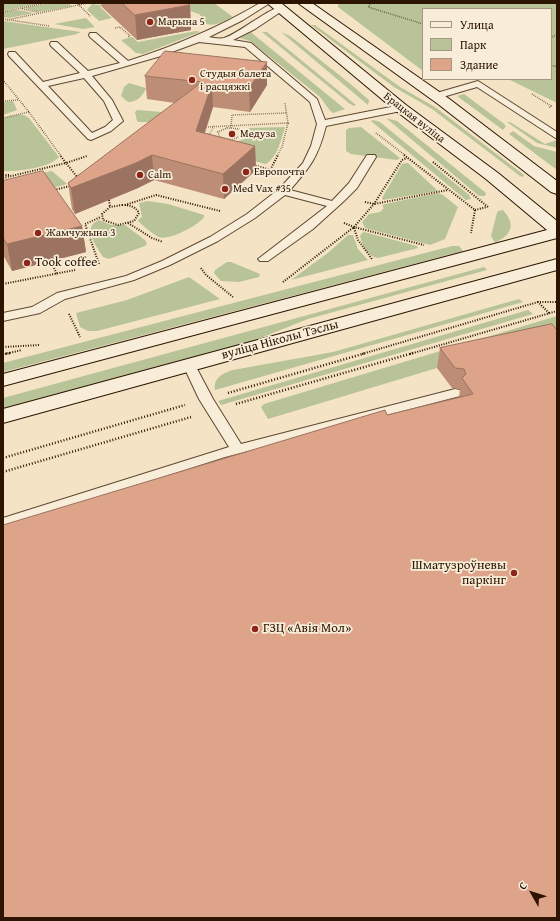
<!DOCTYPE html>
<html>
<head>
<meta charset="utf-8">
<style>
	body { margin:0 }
	#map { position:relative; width:560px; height:921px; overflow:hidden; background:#f4e3c5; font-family:"Gentium Book Plus",serif }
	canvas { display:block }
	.frame { position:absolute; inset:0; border:4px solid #2c1400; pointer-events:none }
	.legend { position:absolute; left:422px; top:8px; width:130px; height:72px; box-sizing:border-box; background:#f8edd9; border:1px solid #a69682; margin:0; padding:5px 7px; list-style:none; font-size:12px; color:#2c1400 }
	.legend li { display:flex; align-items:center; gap:8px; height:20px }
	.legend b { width:20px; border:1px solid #a69682 }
	.north { position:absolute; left:512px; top:873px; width:40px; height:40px; -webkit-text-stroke:3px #f8edd9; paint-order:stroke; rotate:309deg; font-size:11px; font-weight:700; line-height:16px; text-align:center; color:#2c1400 }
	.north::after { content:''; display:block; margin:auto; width:14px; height:18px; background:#2c1400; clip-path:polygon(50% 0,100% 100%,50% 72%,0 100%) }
</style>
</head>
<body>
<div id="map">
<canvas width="560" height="921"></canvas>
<div class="frame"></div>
<ul class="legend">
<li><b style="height:5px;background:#f8edd9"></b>Улица</li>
<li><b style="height:11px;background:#b8c497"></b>Парк</li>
<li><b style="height:11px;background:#dda489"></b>Здание</li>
</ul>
<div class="north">С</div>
</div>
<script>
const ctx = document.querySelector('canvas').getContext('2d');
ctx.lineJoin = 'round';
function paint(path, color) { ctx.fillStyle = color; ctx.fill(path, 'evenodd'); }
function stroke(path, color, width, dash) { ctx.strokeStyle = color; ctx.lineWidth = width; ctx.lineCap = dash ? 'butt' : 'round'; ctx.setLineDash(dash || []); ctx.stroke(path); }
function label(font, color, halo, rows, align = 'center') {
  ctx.font = font + ' "Gentium Book Plus",serif'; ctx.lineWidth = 3.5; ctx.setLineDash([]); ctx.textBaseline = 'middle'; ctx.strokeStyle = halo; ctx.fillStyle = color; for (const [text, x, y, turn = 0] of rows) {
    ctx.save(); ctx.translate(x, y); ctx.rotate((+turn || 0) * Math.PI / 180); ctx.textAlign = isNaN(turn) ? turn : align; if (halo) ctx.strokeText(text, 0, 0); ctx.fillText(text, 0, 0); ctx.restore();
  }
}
const green = new Path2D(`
	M 3,3 L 43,3 L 3,11 Z
	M 51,3 L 69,3 L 71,6 L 40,12 L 24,8 Z
	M 111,3 L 100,7 L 112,18 L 99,21 L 87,10 L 92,4 L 100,5 Z
	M 187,3 L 214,3 L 233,17 C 222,21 213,29 203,22 L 204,19 L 199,14 L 190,11 Z
	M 338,3 L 557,3 L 557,103 L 508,79 L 551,79 L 551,9 L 423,9 L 423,71 L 338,7 Z
	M 18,10 L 34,13 L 9,18 L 3,17 L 3,12 Z
	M 86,18 L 95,27 L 83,29 L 54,24 Z
	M 3,21 L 81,32 L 77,34 L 3,49 Z
	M 311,25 L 315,25 L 400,87 L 435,107 L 524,175 L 523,177 L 520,176 L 432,109 L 394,87 Z
	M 196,31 L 200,32 L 143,54 L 136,53 L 121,40 L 132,37 L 138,42 Z
	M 251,32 L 253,34 L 345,109 L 333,113 C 328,110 324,101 319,96 L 250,41 L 240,38 Z
	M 262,32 L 267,32 L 356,105 L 354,106 L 350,104 Z
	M 281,32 C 291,35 300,44 309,51 C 329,67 349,82 369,100 L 368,105 Z
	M 129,83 L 146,88 C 143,96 137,102 128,102 L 121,96 L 124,87 Z
	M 464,94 L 503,123 L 506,126 L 503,130 L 457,96 Z
	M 13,101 L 17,110 L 3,115 L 3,102 Z
	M 137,110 L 174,113 L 162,122 L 139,122 L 137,121 L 135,112 Z
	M 17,115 L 24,115 L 29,118 L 59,157 C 49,168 17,172 3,171 L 3,118 Z
	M 386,118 L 397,121 L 486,193 L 485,196 L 479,196 Z
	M 373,120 L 380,122 L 469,195 L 471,199 L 466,200 L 371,121 Z
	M 507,122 L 510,122 L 545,144 L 557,140 L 557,148 L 537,143 Z
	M 285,127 C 281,140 278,156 266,164 L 225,154 L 236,142 L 247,138 L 249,134 L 247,129 L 249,128 Z
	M 361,127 L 400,158 L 397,160 L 351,154 L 346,151 L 346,130 L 349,128 Z
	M 513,131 L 534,146 L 557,152 L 557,170 L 509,134 Z
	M 406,163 L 408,163 L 438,191 L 383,200 L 382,198 L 402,164 Z
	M 52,171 L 67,184 L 14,198 L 6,181 Z
	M 438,193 L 443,195 L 458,207 L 445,239 L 430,245 L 365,228 L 362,222 L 369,214 L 380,212 L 384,208 L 382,206 L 385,204 Z
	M 148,201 L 168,204 L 204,215 L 204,217 C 199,225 169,241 159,237 C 152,234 145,227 139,222 L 138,220 L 142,217 L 139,203 Z
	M 503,210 C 516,225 512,234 495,243 L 491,236 L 497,213 L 498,211 Z
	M 99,220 L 111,225 L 125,225 L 145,240 L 147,244 L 145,246 L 109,259 L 103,257 C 97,247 81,227 99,220 Z
	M 364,232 L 417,246 L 418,248 L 378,258 C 367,256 363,246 360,236 L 362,233 Z
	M 348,235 L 353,235 L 358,249 L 368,260 L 291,280 L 329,252 Z
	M 452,246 L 459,246 L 463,251 L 3,372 L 3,363 Z
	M 227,262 L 231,262 L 260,274 L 259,277 L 239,282 L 221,281 L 214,273 L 215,270 Z
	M 484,267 L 487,270 L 308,319 L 248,343 L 3,411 L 3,398 Z
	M 189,277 L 220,299 L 97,331 L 88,331 L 80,327 L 76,313 L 127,300 Z
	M 519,299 L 523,302 L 215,390 C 213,378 223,373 233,370 L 333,352 Z
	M 528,310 L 533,314 L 221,405 L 218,401 Z
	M 557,316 L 557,352 L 548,342 L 437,368 L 268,419 L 261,407 L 264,404 Z`);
const pathFar2 = new Path2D(`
	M 77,3 L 91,17
	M 93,3 L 108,3
	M 371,3 L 368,7 L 423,24
	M 22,9 L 38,12
	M 3,12 L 46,3
	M 3,19 L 50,26
	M 7,20 L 88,3
	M 115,28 L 120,27 L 130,36 L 127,37
	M 551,38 L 557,34
	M 551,65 L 557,67
	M 3,80 L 29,112 L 61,156
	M 532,94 L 551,106 L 549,108
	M 3,101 L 18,100
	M 3,118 L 29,112
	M 206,127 L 288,123 L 285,103
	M 227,128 L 239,129 L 243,134 C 235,140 228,141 219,136 L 218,132 Z
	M 231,128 L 232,115 L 286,113
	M 376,133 L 406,156
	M 208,137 L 214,126
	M 277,156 L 282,147 L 288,123`);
const pathFar1 = new Path2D(`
	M 404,155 L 475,210 L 471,233
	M 433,162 L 488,207
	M 253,165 L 271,170
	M 269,172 L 278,155
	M 3,175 L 10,175
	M 3,178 L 66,163 L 60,155
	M 78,178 L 66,163 L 87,156
	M 54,190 L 70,186
	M 109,200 L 110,207
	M 365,202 L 374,204 L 448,190
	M 122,205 C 129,205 135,206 139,213 L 134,221 L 118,225 L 103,220 L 102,214 L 110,207 Z
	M 125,205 L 156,195 L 220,211
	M 475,210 L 487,207
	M 128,223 L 152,238 L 163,242
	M 344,223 L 354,227 L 424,245
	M 354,228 L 358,240 L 372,259
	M 99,264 L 85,224 L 101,217
	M 54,268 L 57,275
	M 201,268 L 206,275 L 233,297
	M 283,282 L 354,227 L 374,204 L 402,160 L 407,158
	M 3,284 L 75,270
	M 549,313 L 538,302 L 557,302
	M 69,314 L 80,337
	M 3,347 L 40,345
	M 5,354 L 22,350
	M 362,354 L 538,302
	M 410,354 L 557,311`);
const path = new Path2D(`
	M 3,354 L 10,353
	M 228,393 L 366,353
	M 236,404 L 413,353
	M 3,458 L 185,405
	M 3,472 L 191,417`);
const lane = new Path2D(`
	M 260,3 L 270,3 L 243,20 L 209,37 C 213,38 220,39 224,38 C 238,34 273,5 282,7 L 282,11 L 255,29 L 233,40 L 251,43 L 317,99 L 325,120 L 401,105 L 406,108 L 401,111 L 326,126 C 318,157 311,166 290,190 L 332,201 L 349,183 L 367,155 L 375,155 L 376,157 L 357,188 L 344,201 L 313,229 L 268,261 L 260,261 L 258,259 L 327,206 L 285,195 L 255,218 L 218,241 L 170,265 L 134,280 L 65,299 L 40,313 L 3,321 L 3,313 L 32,307 L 57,293 L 126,276 L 162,261 L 210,237 L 247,214 L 279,189 L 303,163 L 311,146 L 317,124 L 310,102 L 245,47 L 199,42 L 161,56 L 92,76 L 112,100 L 123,121 L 111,131 L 91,140 L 88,139 L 9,56 L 8,54 L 9,52 L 15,52 L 43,82 L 80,73 L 51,46 L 50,44 L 51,42 L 57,42 L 88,71 L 120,63 L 90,37 L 89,35 L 90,33 L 96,33 L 128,61 C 174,46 218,28 260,3 ZM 84,78 L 104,101 L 113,120 L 105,127 L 92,133 L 48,86 Z
	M 478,81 L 557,132 L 557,139 L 477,87 L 436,99 L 431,96 L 433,94 Z
	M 189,361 L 193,362 L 195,365 L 213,399 L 241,444 L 455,389 L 460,390 L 462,393 L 460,396 L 225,457 L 3,528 L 3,518 L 229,447 L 199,399 L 183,365 L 185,362 Z`);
const secondary = new Path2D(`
	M 267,3 L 281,3 L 406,105 L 498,173 L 557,221 L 557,238 L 3,386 L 3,374 L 547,230 L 486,179 L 396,111 Z
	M 298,3 L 312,3 L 448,98 L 557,181 L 557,194 L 551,192 L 438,104 Z
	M 557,259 L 557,270 L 3,423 L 3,409 Z`);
const wall = new Path2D(`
	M 101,3 L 187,3 L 190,5 L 191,30 L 137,40 L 102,7 Z
	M 145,76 L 267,85 L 250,112 L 213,107 L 205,133 L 255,146 L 256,170 L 224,199 L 154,180 L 138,188 L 75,214 L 72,209 L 68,183 L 175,103 L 147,99 Z
	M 3,181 L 82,226 L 86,252 L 12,271 L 3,255 Z
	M 552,324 L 557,918 L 387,415 L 459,398 L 460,389 L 452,388 L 437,368 L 440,348 Z`);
const shadedWall = new Path2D(`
	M 190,5 L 191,30 L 137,40 L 135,15 Z
	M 267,62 L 267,85 L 250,112 L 249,88 Z
	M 212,84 L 213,107 L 197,155 L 196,131 Z
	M 255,146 L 256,170 L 224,199 L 223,174 Z
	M 152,155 L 154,180 L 138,188 L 75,214 L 71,188 Z
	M 82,226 L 86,252 L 12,271 L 7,244 Z`);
const building = new Path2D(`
	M 122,3 L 187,3 L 190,5 L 135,15 Z
	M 165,51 L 267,62 L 249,88 L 212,84 L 196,131 L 255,146 L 223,174 L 152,155 L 136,163 L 71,188 L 68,183 L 202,82 L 145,76 Z
	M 43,171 L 82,226 L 7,244 L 3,238 L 3,181 Z
	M 552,324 L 557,330 L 557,918 L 3,918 L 3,525 L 385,410 L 387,415 L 473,394 L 462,378 L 466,374 L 464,369 L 455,368 L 440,348 Z`);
const markers = [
	[150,22,4,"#8f2418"],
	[192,80,4,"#8f2418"],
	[232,134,4,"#8f2418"],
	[246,172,4,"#8f2418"],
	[140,175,4,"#8f2418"],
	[225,189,4,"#8f2418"],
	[38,233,4,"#8f2418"],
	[27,263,4,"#8f2418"],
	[514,573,4,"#8f2418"],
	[255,629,4,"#8f2418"]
];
const farPoinames = [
	["Марына 5",158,22],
	["Студыя балета",200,74],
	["і расцяжкі",200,87],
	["Медуза",240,134],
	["Европочта",254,172],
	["Calm",148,175],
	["Med Vax #35",233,189],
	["Жамчужына 3",46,233]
];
const farStreetnames = [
	["Брацкая вуліца",414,118,38]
];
const poiNames = [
	["Took coffee",35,263],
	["Шматузроўневы",506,566,"right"],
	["паркінг",506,581,"right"],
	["ГЗЦ «Авія Мол»",263,629]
];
const streetNames = [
	["вуліца Ніколы Тэслы",280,340,-15]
];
paint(green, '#b8c497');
stroke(lane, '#5e4831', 2);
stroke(secondary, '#2c1400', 2);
stroke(pathFar2, '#2c1400', 1.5, [0.5, 1.5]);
stroke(pathFar1, '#2c1400', 2, [1, 1.5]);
stroke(path, '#2c1400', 2.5, [1, 2]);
paint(lane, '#f8edd9');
paint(secondary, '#f8edd9');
paint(wall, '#be8d76');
paint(shadedWall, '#9b7360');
paint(building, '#dda489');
stroke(building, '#9b7360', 1);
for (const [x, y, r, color] of markers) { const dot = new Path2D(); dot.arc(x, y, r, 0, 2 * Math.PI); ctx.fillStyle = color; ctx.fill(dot); stroke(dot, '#f8edd9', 1.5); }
label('11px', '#2c1400', '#f8edd9', farPoinames, 'left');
label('11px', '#2c1400', '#f8edd9', farStreetnames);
label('13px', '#2c1400', '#f8edd9', poiNames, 'left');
label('13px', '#2c1400', '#f8edd9', streetNames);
</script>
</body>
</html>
